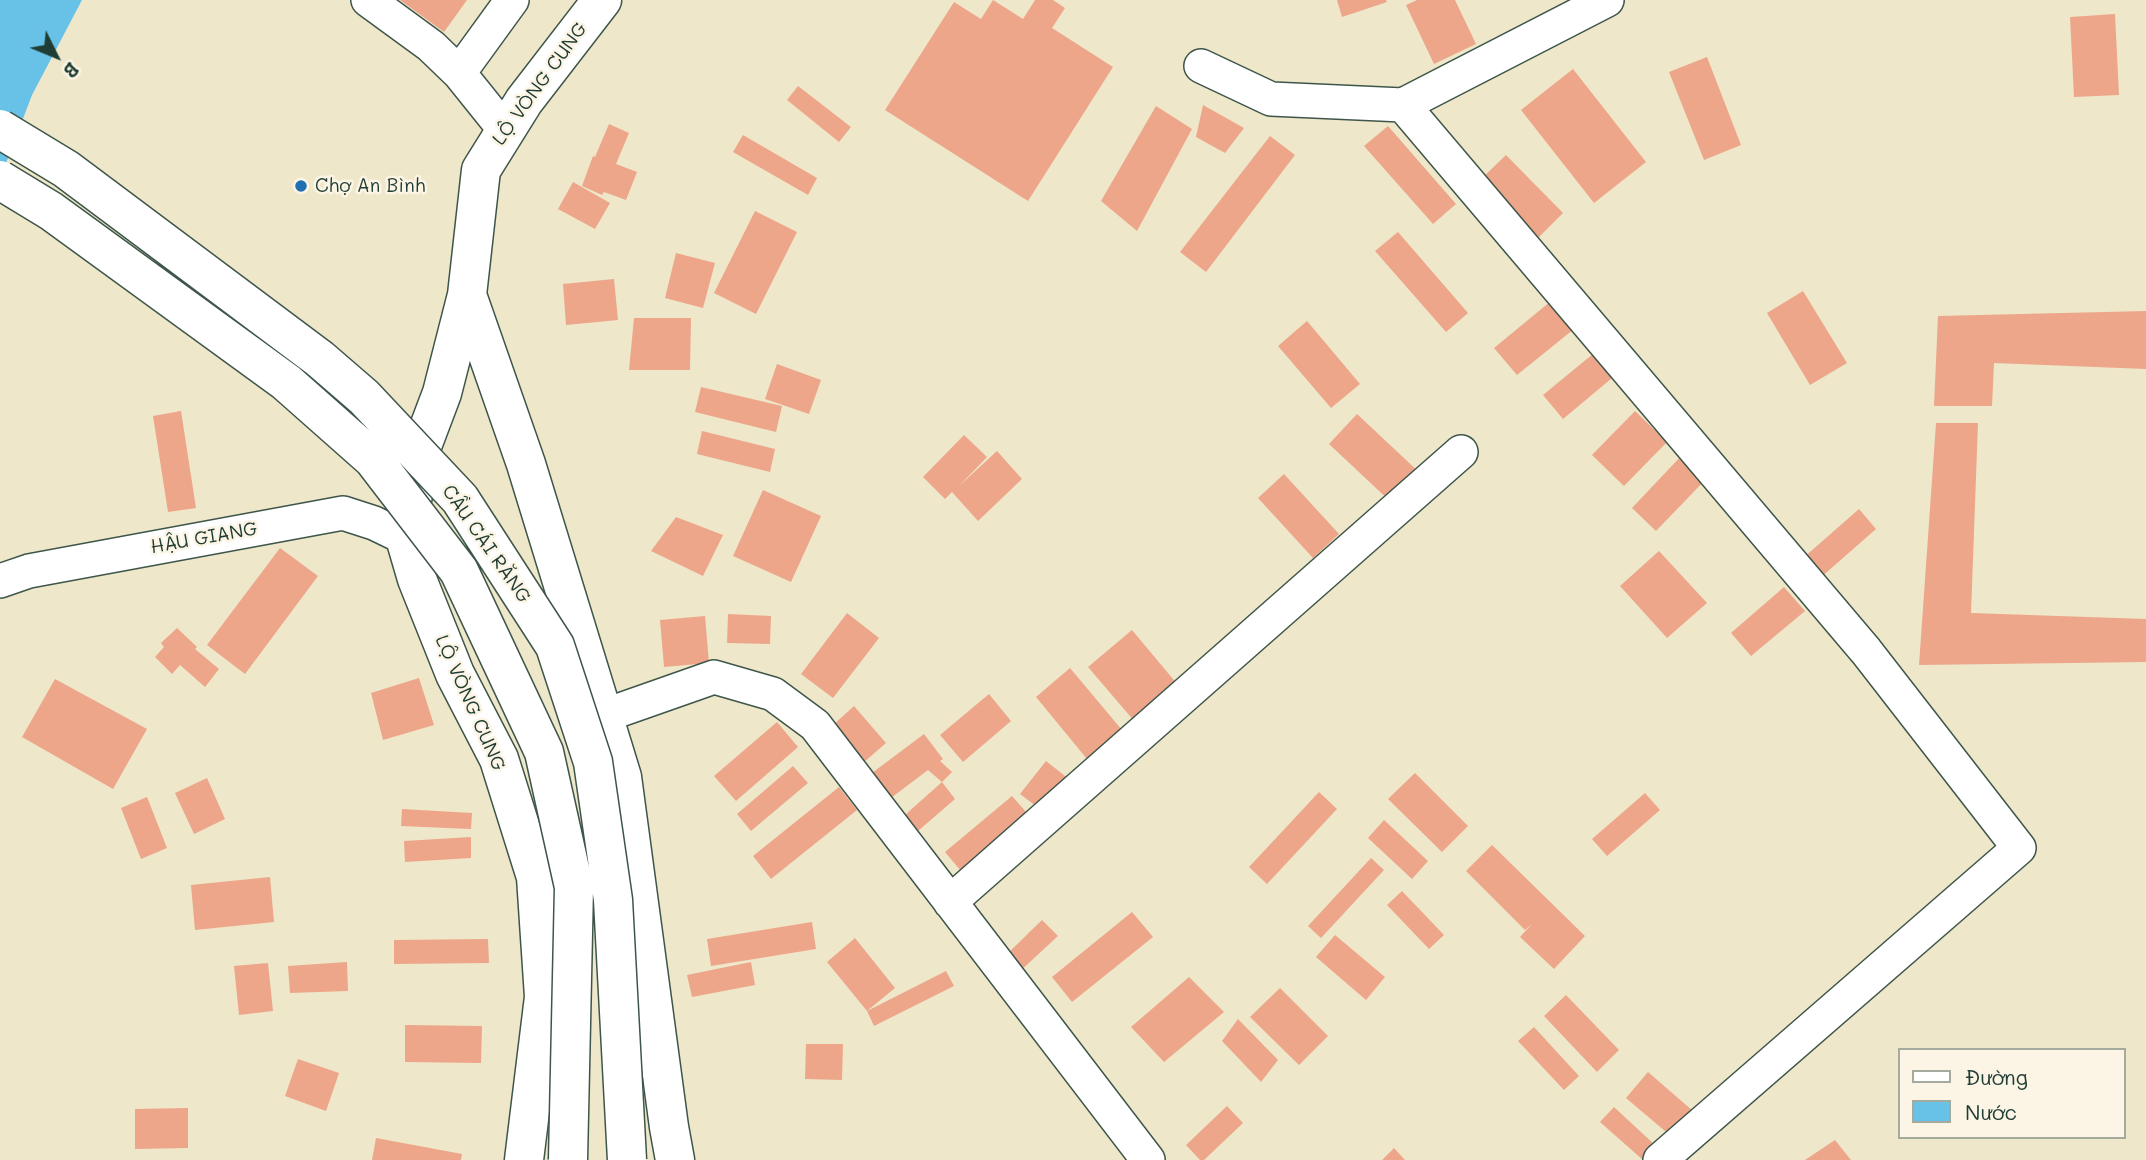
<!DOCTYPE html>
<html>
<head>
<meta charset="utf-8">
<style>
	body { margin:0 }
	#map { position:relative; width:2146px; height:1160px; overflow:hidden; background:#eee7ca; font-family:Mali,sans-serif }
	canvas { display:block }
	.legend { position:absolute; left:1898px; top:1048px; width:228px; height:91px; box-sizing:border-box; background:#fcf5e5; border:2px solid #a4ab9e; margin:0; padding:9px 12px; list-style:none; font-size:21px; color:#1f3d34 }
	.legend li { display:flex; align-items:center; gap:14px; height:35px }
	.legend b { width:35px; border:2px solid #a4ab9e }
	.north { position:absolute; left:21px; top:21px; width:70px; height:70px; -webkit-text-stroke:5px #fcf5e5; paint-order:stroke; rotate:133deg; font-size:19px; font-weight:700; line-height:28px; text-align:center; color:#1f3d34 }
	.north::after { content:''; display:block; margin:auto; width:24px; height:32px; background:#1f3d34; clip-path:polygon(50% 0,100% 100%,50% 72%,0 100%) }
</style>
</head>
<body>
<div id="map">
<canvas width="2146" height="1160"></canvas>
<ul class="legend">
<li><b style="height:9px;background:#fff"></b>Đường</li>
<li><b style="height:19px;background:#68c1e6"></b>Nước</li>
</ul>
<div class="north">B</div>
</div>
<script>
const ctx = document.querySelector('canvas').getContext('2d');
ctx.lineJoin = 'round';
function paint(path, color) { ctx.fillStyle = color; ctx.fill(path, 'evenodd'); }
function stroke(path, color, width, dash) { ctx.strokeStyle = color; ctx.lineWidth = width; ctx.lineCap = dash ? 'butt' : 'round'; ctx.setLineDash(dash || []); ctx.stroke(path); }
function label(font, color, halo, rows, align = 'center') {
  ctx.font = font + ' Mali,sans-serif'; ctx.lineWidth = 5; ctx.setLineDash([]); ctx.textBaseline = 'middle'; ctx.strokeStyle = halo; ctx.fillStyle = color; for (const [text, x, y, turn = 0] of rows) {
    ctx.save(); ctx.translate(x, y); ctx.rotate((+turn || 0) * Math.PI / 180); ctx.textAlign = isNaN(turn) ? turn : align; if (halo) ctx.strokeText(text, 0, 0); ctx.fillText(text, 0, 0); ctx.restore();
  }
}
const water = new Path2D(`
	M 0,0 L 82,0 L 32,95 L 0,179 Z`);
const building = new Path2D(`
	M 400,0 L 467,0 L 444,32 Z
	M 993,0 L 1023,19 L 1035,0 L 1053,0 L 1065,8 L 1052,28 L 1113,67 L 1028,201 L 885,110 L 954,2 L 981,19 Z
	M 1337,0 L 1386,0 L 1387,2 L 1342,17 Z
	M 1417,0 L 1455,0 L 1476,44 L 1434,64 L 1406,5 Z
	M 2115,14 L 2119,95 L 2074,97 L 2070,17 Z
	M 1707,57 L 1741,145 L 1704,160 L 1669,72 Z
	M 1573,69 L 1646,162 L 1594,203 L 1521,110 Z
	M 798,86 L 851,127 L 839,142 L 787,100 Z
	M 1203,105 L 1244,128 L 1225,153 L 1196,137 Z
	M 1156,106 L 1192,129 L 1137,231 L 1101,201 Z
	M 609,124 L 629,133 L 616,164 L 637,172 L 626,200 L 604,192 L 602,195 L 582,186 L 593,156 L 595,157 Z
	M 1388,126 L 1456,204 L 1433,224 L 1364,146 Z
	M 743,135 L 817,178 L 808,195 L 733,152 Z
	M 1270,136 L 1295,155 L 1206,272 L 1180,252 Z
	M 1506,155 L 1563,213 L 1535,241 L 1477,183 Z
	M 573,182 L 610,203 L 595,229 L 558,209 Z
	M 755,211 L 797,232 L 756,314 L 714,293 Z
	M 1398,232 L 1468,313 L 1446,332 L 1375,251 Z
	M 676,253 L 715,263 L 703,308 L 665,298 Z
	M 614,279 L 618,320 L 566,325 L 563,284 Z
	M 1803,291 L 1847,363 L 1810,385 L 1767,313 Z
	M 1551,301 L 1574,329 L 1517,375 L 1494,348 Z
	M 2146,311 L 2146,369 L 1994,363 L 1992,406 L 1934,406 L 1938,316 Z
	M 634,318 L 691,318 L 690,370 L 629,370 Z
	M 1307,321 L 1360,384 L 1331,408 L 1278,346 Z
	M 1599,349 L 1618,373 L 1563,419 L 1543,395 Z
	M 777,364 L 821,380 L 809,414 L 765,399 Z
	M 701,387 L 782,406 L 776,432 L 695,412 Z
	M 181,411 L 196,508 L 168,512 L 153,416 Z
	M 1635,411 L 1667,442 L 1624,486 L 1592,455 Z
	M 1357,414 L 1421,474 L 1393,504 L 1329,444 Z
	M 1936,423 L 1978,423 L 1971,613 L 2146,619 L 2146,662 L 1919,665 Z
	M 702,431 L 775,449 L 770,472 L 697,454 Z
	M 964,435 L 987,457 L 959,486 L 997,451 L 1022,479 L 978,521 L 952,492 L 945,499 L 923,477 Z
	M 1683,454 L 1708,477 L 1656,531 L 1632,508 Z
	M 1284,474 L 1339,534 L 1313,558 L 1258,498 Z
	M 763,490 L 821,516 L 791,582 L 733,556 Z
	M 1859,509 L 1876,529 L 1819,579 L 1802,559 Z
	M 676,517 L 723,535 L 703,576 L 651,551 Z
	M 280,548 L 318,576 L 245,674 L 207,645 Z
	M 1659,551 L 1707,603 L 1667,638 L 1620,586 Z
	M 1784,587 L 1805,611 L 1751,656 L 1731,633 Z
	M 847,613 L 879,638 L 833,698 L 801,674 Z
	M 728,614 L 771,616 L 770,644 L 727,643 Z
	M 705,616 L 709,663 L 664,667 L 660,620 Z
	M 177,628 L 197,647 L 195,649 L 219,669 L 205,687 L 180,665 L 172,674 L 155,657 L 164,647 L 161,643 Z
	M 1132,630 L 1178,685 L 1135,722 L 1088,667 Z
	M 1070,668 L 1122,730 L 1087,759 L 1036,697 Z
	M 419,678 L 434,725 L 383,740 L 371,693 Z
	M 55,679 L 147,729 L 113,789 L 22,737 Z
	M 989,694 L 1011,721 L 963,762 L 940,735 Z
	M 854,706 L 886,743 L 863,763 L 831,727 Z
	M 777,722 L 798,747 L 736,801 L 714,776 Z
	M 924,734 L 943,759 L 940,761 L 952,772 L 942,782 L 928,770 L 883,804 L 864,779 Z
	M 1046,761 L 1070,780 L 1045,813 L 1020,794 Z
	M 793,766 L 808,783 L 751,831 L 737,814 Z
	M 1415,773 L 1468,826 L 1442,852 L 1388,799 Z
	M 207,778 L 225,819 L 194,834 L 175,793 Z
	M 942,782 L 955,799 L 911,837 L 896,823 Z
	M 839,787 L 857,810 L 771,879 L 753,856 Z
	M 1319,792 L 1337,809 L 1267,884 L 1249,867 Z
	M 1645,793 L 1660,810 L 1607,856 L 1592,839 Z
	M 1012,796 L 1034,821 L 966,877 L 945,852 Z
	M 147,797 L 167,848 L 141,859 L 121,808 Z
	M 402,809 L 472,813 L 471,829 L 401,826 Z
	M 1384,820 L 1428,861 L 1412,879 L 1368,838 Z
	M 471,837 L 471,858 L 405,862 L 404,841 Z
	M 1492,845 L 1585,936 L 1554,969 L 1520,937 L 1532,924 L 1525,930 L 1466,871 Z
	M 1371,858 L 1384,870 L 1321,938 L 1308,926 Z
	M 270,877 L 274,922 L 195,930 L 191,885 Z
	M 1402,891 L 1444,935 L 1429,949 L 1387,905 Z
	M 1132,912 L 1153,937 L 1072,1002 L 1052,977 Z
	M 1042,920 L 1058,936 L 1018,973 L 1003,958 Z
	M 812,922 L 816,949 L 711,966 L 707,939 Z
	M 1335,935 L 1385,977 L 1366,1000 L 1316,957 Z
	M 855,938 L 895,988 L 867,1011 L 827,962 Z
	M 488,939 L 489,963 L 394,964 L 394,940 Z
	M 347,962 L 348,991 L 290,993 L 288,966 Z
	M 751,962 L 755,985 L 692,997 L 687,975 Z
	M 268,963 L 273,1011 L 239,1015 L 234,966 Z
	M 946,971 L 954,986 L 874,1026 L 867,1011 Z
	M 1189,977 L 1224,1012 L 1164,1062 L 1131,1027 Z
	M 1280,988 L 1328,1036 L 1299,1065 L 1250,1017 Z
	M 1566,995 L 1619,1050 L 1597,1072 L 1544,1016 Z
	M 1238,1019 L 1278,1060 L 1261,1082 L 1222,1041 Z
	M 405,1025 L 482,1026 L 481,1063 L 405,1062 Z
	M 1534,1027 L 1579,1076 L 1564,1090 L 1518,1041 Z
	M 806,1044 L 843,1044 L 842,1080 L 805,1079 Z
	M 298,1059 L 339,1073 L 326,1111 L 285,1096 Z
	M 1648,1072 L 1693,1111 L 1672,1137 L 1626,1098 Z
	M 1227,1106 L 1243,1123 L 1204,1160 L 1200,1160 L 1186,1145 Z
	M 1614,1107 L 1656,1146 L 1643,1160 L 1600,1122 Z
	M 188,1108 L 188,1148 L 135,1149 L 135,1109 Z
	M 376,1138 L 462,1154 L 461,1160 L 372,1160 Z
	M 1835,1140 L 1851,1160 L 1805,1160 Z
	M 1394,1148 L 1405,1160 L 1382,1160 Z`);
const minor = new Path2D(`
	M 368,0 L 431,46 L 459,73 L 504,129
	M 1607,0 L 1403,105 L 1866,651 L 2019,848 L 1660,1160
	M 1201,66 L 1271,99 L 1403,105
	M 459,73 L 512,0
	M 0,581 L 29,571 L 343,513 L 374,523 L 405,538
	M 603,716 L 714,677 L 773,694 L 815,725 L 1148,1160
	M 950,902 L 1461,452`);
const major = new Path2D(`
	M 467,295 L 526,464 L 622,777 L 669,1127 L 675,1160
	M 524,1160 L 544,997 L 536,877 L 499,759 L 455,674 L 417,579 L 405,538 L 422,446 L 442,393 L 467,295 L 481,170 L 524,101 L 602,0`);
const highwayBridge = new Path2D(`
	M 0,129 L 66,169 L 320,359 L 364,397 L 460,499 L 555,646 L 593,762 L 613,900 L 627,1160
	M 0,180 L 51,211 L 286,382 L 373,459 L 459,571 L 544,752 L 574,887 L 568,1160`);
const markers = [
	[301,186,7,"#1f6fb2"]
];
const streetNames = [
	["LỘ VÒNG CUNG",540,84,-54],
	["HẬU GIANG",204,538,-10],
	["CẦU CÁI RĂNG",486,544,55],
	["LỘ VÒNG CUNG",470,703,66]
];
const poiNames = [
	["Chợ An Bình",315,186]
];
paint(water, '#68c1e6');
paint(building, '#eda68a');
stroke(minor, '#3e564a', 36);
stroke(major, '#3e564a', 41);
stroke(minor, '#fff', 33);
stroke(major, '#fff', 38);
stroke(highwayBridge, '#3e564a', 41, []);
stroke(highwayBridge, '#fff', 38);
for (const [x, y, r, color] of markers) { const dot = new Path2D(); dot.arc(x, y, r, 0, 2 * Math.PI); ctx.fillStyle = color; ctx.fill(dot); stroke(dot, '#fcf5e5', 2.5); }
label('19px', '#1f3d34', '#fcf5e5', streetNames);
label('19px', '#1f3d34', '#fcf5e5', poiNames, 'left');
</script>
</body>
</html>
